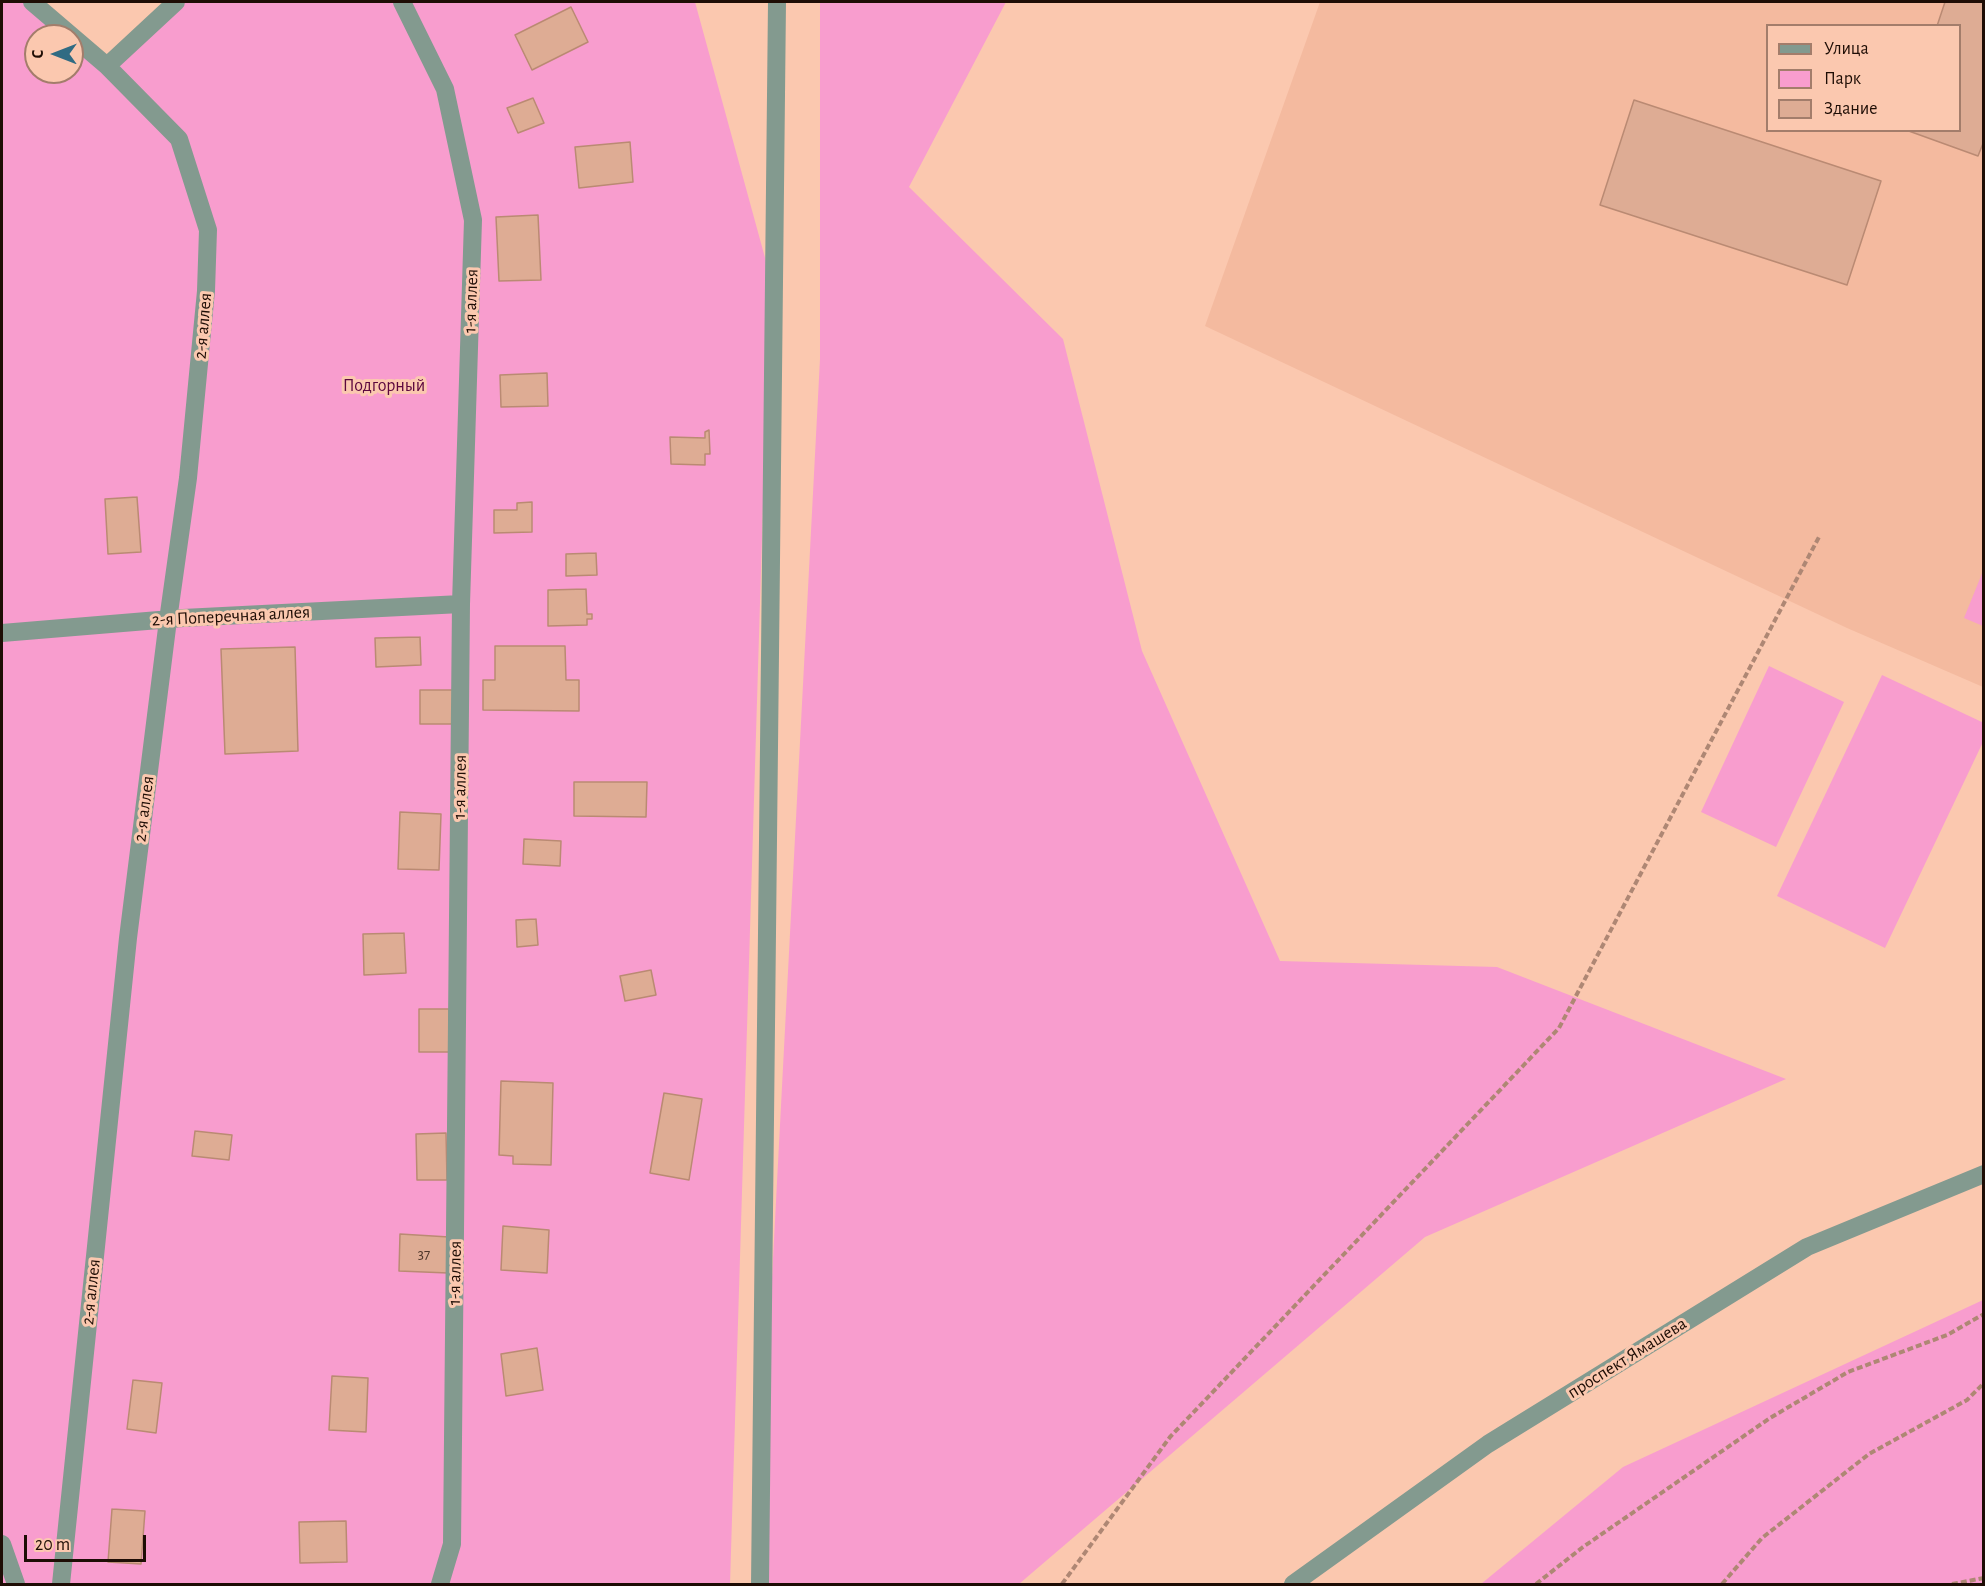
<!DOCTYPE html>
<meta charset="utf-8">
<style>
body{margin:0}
#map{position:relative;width:1985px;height:1586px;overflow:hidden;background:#fbc8af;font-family:"Alegreya Sans",sans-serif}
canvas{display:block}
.frame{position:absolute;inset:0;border:3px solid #1e0d05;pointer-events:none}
.legend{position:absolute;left:1766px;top:24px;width:195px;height:108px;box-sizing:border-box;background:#fbc8af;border:2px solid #a37d6b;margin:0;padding:8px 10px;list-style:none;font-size:18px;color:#1e0d05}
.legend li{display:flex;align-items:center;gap:12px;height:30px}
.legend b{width:30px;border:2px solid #a37d6b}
.north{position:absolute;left:24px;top:24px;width:60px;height:60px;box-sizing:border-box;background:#fbc8af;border:2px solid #a37d6b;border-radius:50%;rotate:270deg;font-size:16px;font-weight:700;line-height:24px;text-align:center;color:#1e0d05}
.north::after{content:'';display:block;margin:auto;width:21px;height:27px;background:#306b83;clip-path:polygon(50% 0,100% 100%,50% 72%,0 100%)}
.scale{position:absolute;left:24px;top:1535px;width:122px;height:27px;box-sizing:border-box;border:3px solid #1e0d05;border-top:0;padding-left:8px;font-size:18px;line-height:21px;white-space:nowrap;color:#1e0d05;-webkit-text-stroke:4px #fbc8af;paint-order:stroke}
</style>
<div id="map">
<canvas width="1985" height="1586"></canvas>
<div class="frame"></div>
<ul class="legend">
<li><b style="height:8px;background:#839a8f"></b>Улица</li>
<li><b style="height:16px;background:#f89dce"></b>Парк</li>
<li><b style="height:16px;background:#deac94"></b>Здание</li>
</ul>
<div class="north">С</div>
<div class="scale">20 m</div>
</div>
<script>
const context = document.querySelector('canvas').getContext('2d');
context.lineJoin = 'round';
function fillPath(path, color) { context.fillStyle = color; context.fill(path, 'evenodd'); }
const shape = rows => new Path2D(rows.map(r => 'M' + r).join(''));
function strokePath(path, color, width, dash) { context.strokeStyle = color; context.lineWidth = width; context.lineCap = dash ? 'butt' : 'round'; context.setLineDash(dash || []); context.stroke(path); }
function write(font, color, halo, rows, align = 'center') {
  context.font = font + ' "Alegreya Sans",sans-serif'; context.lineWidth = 6; context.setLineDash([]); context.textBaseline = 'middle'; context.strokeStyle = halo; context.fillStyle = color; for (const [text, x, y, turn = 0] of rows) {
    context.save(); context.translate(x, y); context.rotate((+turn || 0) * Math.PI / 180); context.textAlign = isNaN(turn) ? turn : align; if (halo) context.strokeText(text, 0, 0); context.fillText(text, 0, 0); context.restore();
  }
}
fillPath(shape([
 [1320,2,1983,2,1983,687,1847,628,1205,326],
 [1768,26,1960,26,1960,130,1768,130]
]), '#f4ba9f');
fillPath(shape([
 [2,2,32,2,107,66,164,2,695,2,770,276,730,1584,2,1584],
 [36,36,72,36,72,72,36,72],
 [820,2,1006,2,909,187,1063,339,1142,651,1280,961,1497,967,1786,1079,1425,1237,1019,1584,756,1584,820,359],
 [1983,571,1983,626,1964,618],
 [1769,666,1844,702,1776,847,1701,812],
 [1882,675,1984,723,1983,742,1885,948,1777,896],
 [1983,1300,1983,1584,1481,1584,1623,1467]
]), '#f89dce');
const building = shape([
 [1945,2,1984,2,1984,141,1978,156,1906,130,1960,130,1960,26,1937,26,1945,2],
 [571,7,588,42,532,70,515,35,571,7],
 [533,98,544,123,518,133,507,108,533,98],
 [1634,100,1881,181,1847,285,1600,205,1634,100],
 [630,142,633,182,579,188,575,147,630,142],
 [538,215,541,280,499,281,496,217,538,215],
 [547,373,548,406,501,407,500,375,547,373],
 [709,430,710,454,705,454,705,465,671,464,670,437,705,438,705,432,709,430],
 [137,497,141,552,108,554,105,499,137,497],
 [532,502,532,532,494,533,494,510,517,510,517,503,532,502],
 [596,553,597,575,566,576,566,554,596,553],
 [586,589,587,614,592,614,592,619,587,619,587,625,548,626,548,590,586,589],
 [420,637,421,665,376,667,375,638,420,637],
 [495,646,565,646,566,680,579,680,579,711,483,710,483,680,495,680,495,646],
 [295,647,298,751,225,754,221,649,295,647],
 [420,690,455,690,455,724,420,724,420,690],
 [574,782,647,782,646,817,574,816,574,782],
 [400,812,441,814,439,870,398,869,400,812],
 [524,839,561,841,560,866,523,864,524,839],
 [536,919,538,945,517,947,516,920,536,919],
 [404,933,406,973,364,975,363,934,404,933],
 [651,970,656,995,625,1001,620,976,651,970],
 [419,1009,449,1009,449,1052,419,1052,419,1009],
 [501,1081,553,1083,551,1165,513,1164,513,1156,499,1155,501,1081],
 [664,1093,702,1099,689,1180,650,1173,664,1093],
 [195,1131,232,1135,229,1160,192,1156,195,1131],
 [446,1133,447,1180,417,1180,416,1134,446,1133],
 [503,1226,549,1230,547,1273,501,1270,503,1226],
 [400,1234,449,1237,448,1273,399,1271,400,1234],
 [537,1348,543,1390,506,1396,501,1354,537,1348],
 [332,1376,368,1378,366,1432,329,1430,332,1376],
 [133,1380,162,1383,156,1433,127,1429,133,1380],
 [112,1509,145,1511,141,1564,108,1562,112,1509],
 [346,1521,347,1562,300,1563,299,1522,346,1521]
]);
fillPath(building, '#deac94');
strokePath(building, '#ba8a73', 1.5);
strokePath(shape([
 [1062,1584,1170,1437,1559,1028,1819,537],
 [1536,1584,1583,1547,1770,1418,1848,1372,1947,1335,1984,1314],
 [1722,1584,1762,1538,1869,1454,1967,1400,1984,1383],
 [1952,1584,1984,1578]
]), '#ae8774', 4, [6, 3]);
strokePath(shape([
 [32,2,107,66,176,2],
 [402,2,445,89,473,220,461,604,452,1544,440,1584],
 [2,633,183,618,461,604],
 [2,1544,16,1584],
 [61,1584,128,938,168,620,188,478,206,291,208,230,179,139,107,66],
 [760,1584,777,2],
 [1293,1584,1488,1444,1807,1247,1984,1174]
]), '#839a8f', 18);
write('15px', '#4e3529', null, [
 ["37",424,1254]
]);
write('18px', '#1e0d05', '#fbc8af', [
 ["1-я аллея",471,301,-88],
 ["2-я аллея",203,326,-85],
 ["2-я Поперечная аллея",231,616,-3],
 ["1-я аллея",460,787,-89],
 ["2-я аллея",144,809,-83],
 ["1-я аллея",455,1273,-89],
 ["2-я аллея",91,1292,-84],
 ["проспект Ямашева",1627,1358,-32]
]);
write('18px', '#5c073f', '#fbc8af', [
 ["Подгорный",384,386]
]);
</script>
